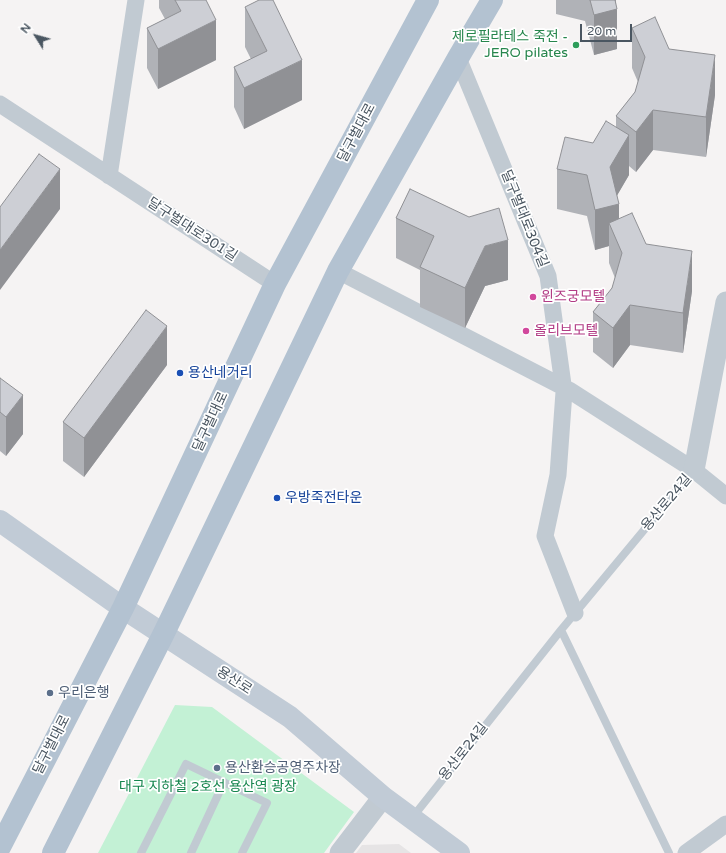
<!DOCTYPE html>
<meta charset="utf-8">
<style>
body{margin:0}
#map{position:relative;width:726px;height:853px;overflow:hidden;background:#f5f3f3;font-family:"Varela Round",sans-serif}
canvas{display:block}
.north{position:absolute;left:16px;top:16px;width:40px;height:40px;-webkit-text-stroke:3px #fff;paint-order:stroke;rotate:307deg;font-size:11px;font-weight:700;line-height:16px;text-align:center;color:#4a5661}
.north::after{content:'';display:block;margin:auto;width:14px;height:18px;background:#4a5661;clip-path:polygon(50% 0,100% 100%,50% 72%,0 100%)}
.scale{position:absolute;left:580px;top:24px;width:52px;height:18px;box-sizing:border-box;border:2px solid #4a5661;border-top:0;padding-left:5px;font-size:12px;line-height:14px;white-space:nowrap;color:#4a5661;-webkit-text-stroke:3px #fff;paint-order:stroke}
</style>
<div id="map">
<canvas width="726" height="853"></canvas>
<div class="north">N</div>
<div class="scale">20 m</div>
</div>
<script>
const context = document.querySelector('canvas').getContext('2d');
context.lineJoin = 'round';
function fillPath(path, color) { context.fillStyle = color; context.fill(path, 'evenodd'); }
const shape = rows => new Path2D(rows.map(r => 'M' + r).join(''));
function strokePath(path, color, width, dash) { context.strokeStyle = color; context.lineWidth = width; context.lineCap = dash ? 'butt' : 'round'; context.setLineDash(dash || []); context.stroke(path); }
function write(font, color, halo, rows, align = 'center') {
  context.font = font + ' "Varela Round","Noto Sans KR",sans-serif'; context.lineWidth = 3.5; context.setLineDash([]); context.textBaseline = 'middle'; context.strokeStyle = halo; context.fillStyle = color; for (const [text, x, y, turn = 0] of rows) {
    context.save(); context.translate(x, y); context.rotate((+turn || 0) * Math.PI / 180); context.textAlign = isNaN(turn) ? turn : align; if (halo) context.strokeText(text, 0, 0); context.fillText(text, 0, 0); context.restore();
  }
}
fillPath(shape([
 [399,844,411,853,356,853,362,845]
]), '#e6e4e5');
fillPath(shape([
 [175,705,212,707,354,812,324,853,98,853]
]), '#c3f1d5');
strokePath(shape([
 [561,630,669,853],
 [412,818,561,630,693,471],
 [141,853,186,764,267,803,242,853],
 [191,853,224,782]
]), '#c1cad2', 8);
strokePath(shape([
 [458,58,548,276,564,392,558,475,545,536,575,613],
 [0,104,275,284],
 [109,176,136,0],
 [338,271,569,390,694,470,726,496],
 [686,853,726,824]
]), '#c1cad2', 17);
strokePath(shape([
 [694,470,726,302],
 [340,853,383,797]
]), '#c1cad2', 21);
strokePath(shape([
 [0,521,123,608,290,717,383,797,459,853]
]), '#c1cbd6', 22);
strokePath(shape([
 [0,847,123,608,275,284,428,0],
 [53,853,163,635,338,271,458,58,492,0]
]), '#b3c2d1', 22);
fillPath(shape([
 [159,0,206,0,216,60,158,89,147,68,147,28,165,19,159,8],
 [556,0,616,0,617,49,594,55,585,21,556,14],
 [245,7,302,100,244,129,234,107,234,67,251,59,245,47],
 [632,28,669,49,715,95,706,157,653,150,636,172,629,166,629,175,617,195,619,219,646,244,692,291,683,353,630,345,613,368,593,352,593,312,612,288,615,278,609,263,609,246,595,250,587,216,557,209,557,169,616,127,616,116,635,92,638,82,632,68],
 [410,189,508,280,485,286,465,328,420,307,420,270,396,258,396,218],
 [167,365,84,477,63,461,63,422],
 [0,378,23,434,6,456,0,451]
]), '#b0b2b7');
fillPath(shape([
 [608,0,616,0,609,11,617,9,617,49,594,55,594,15],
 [216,20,216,60,158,89,158,49],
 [715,55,715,95,706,157,706,117],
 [302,60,302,100,244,129,244,88],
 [653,110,653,150,636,172,636,132],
 [629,135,629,175,611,206,619,204,619,244,609,223,609,246,595,250,595,210,610,167],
 [60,169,60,209,0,290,0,250],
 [508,240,508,280,485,286,465,328,465,288,485,246],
 [692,251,692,291,683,353,683,313],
 [630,305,630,345,613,368,613,328],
 [167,326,167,365,84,477,84,438],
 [23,395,23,434,6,456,6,417]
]), '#909195');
const building = shape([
 [175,0,206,0,216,20,158,49,147,28,181,11,175,0],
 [259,0,273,0,302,60,244,88,234,67,267,51,245,7,259,0],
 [590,0,615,0,617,9,594,15,590,0],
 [655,17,669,49,715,55,706,117,653,110,636,132,616,116,635,92,645,57,632,28,655,17],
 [606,121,629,135,610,167,619,204,595,210,587,175,557,169,565,137,593,143,606,121],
 [39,154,60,169,0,250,0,207,39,154],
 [410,189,469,217,499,208,508,240,485,246,465,288,420,267,434,236,396,218,410,189],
 [632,213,646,244,692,251,683,313,630,305,613,328,593,312,612,288,622,253,609,223,632,213],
 [146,310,167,326,84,438,63,422,146,310],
 [0,378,23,395,6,417,0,412,0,378]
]);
fillPath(building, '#cdcfd5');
strokePath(building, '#909195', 1);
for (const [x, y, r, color] of [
 [576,45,4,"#2e9e5b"],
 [533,297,4,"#d1479c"],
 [526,331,4,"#d1479c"],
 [180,373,4,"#1a4fb4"],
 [277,498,4,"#1a4fb4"],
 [50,693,4,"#5c6f8a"],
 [217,768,4,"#5c6f8a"]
]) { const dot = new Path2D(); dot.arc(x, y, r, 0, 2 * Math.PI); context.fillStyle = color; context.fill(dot); strokePath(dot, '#fff', 1.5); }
write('14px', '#27864d', '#fff', [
 ["제로필라테스 죽전 -",568,37],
 ["JERO pilates",568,53]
], 'right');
write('14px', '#4a5661', '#fff', [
 ["달구벌대로",357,133,-62],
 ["달구벌대로304길",524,219,68],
 ["달구벌대로301길",192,230,33],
 ["달구벌대로",211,422,-65],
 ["용산로24길",667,503,-50],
 ["용산로",234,681,33],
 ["달구벌대로",52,745,-63],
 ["용산로24길",464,752,-52]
]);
write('14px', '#b23c85', '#fff', [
 ["윈즈궁모텔",541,297],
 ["올리브모텔",534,331]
], 'left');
write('14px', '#164399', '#fff', [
 ["용산네거리",188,373],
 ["우방죽전타운",285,498]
], 'left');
write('14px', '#4e5e75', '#fff', [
 ["우리은행",58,693],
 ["용산환승공영주차장",225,768]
], 'left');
write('14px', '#17864f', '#fff', [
 ["대구 지하철 2호선 용산역 광장",208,787]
]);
</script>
